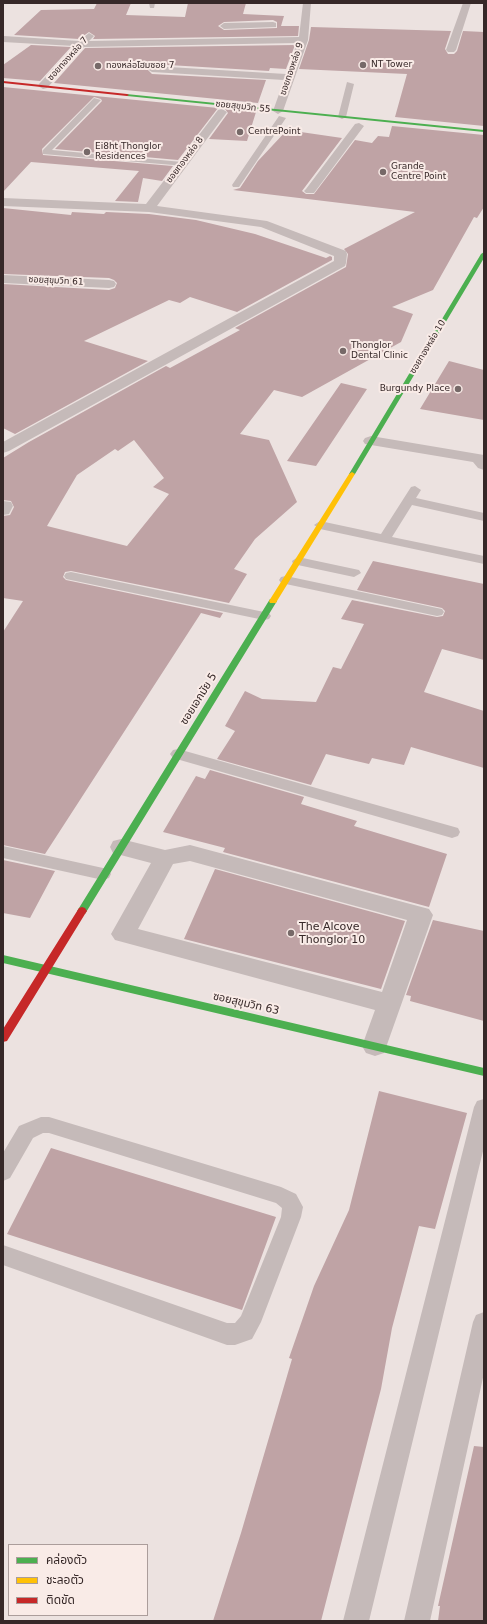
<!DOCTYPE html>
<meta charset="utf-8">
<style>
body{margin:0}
#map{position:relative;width:487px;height:1624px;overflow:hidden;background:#ece2e0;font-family:"DejaVu Sans","Noto Sans Thai",sans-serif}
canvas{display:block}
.frame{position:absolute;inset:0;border:4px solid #362828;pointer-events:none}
.legend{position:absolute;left:8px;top:1544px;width:140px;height:72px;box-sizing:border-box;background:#f9ebe7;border:1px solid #ab9d9b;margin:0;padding:5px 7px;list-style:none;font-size:12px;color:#362828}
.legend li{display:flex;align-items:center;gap:8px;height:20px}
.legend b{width:20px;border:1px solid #ab9d9b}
</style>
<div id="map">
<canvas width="487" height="1624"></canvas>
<div class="frame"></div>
<ul class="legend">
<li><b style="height:5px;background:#4caf50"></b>คล่องตัว</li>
<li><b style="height:5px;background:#ffc107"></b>ชะลอตัว</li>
<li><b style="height:5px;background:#c62828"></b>ติดขัด</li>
</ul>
</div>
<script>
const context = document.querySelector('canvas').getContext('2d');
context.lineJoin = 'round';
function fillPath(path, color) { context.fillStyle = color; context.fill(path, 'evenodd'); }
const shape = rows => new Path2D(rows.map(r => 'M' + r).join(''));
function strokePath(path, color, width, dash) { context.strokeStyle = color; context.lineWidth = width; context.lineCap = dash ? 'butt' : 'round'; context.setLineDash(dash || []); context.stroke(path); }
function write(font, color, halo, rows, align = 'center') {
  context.font = font + ' "DejaVu Sans","Noto Sans Thai",sans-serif'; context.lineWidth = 4; context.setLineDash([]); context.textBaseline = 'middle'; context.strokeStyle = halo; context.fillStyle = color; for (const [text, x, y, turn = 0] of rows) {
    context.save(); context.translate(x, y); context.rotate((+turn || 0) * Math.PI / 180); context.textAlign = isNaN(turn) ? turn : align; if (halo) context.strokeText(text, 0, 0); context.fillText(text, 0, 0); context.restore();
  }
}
fillPath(shape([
 [97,3,131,3,126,15,185,17,188,3,246,3,243,14,284,16,281,26,299,26,298,36,93,39,95,36,89,32,79,39,14,35,41,10,94,9],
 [273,20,277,22,277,28,224,30,218,26,224,22],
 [311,27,451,31,445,49,448,54,454,54,457,51,463,31,484,32,484,126,395,117,407,74,299,69,309,40],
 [31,45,71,47,40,81,3,78,3,65],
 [295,45,286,69,270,68,269,71,152,64,146,68,152,74,266,80,258,103,54,83,85,48],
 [3,87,218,108,178,160,55,149,102,101,101,99,94,97,42,149,43,155,173,166,162,181,143,178,138,202,115,201,139,171,31,162,3,192],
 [225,109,256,112,247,141,209,139,228,113],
 [392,126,484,135,484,207,477,218,474,217,433,290,392,307,413,314,401,342,302,397,274,390,240,434,269,440,297,502,255,539,234,569,247,574,229,603,71,571,65,572,63,577,66,580,223,613,220,618,201,613,45,854,3,845,3,632,23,601,3,598,3,516,10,515,14,507,11,501,3,500,3,458,29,442,166,366,170,368,240,330,235,328,346,267,348,254,344,249,415,212,233,190,240,188,258,161,287,130,342,138,302,191,306,194,314,194,355,140,372,143,378,136,389,137],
 [134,440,164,478,153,487,169,494,127,546,47,526,77,475,115,449,118,451],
 [3,208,71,215,72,212,104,214,106,212,149,214,196,220,255,234,326,258,330,256,332,257,332,260,237,312,190,297,180,303,169,300,84,341,148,361,15,434,3,428,3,284,109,290,115,288,117,283,114,280,109,278,3,274],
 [449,361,484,370,484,420,420,409],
 [341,383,367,389,316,466,287,461],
 [373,561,484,584,484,660,442,649,424,692,484,711,484,768,411,747,404,765,372,758,369,764,326,754,311,785,217,759,235,731,225,726,245,691,262,699,316,702,333,667,341,669,364,624,341,619,352,600,437,617,443,616,445,611,442,608,357,590],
 [210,770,304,797,301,804,357,821,354,826,447,854,429,907,223,852,225,848,163,832,196,776,205,779],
 [3,860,55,871,30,918,3,913],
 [215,869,405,921,381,989,184,939],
 [433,920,484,931,484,1021,410,1001,411,996,406,995],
 [379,1091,467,1113,435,1229,419,1226,392,1328,381,1389,321,1621,213,1621,241,1533,292,1359,289,1358,314,1286,349,1210],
 [51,1148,276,1217,242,1310,7,1234],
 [474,1446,484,1447,484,1621,438,1621,440,1606,438,1606]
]), '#bfa3a5');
fillPath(shape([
 [149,3,155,3,154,8,150,8,149,3],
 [347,82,354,84,346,117,342,119,338,117,347,82],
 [94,98,101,100,52,150,182,162,186,164,185,166,43,154,43,150,94,98],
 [279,116,286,118,239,187,233,187,232,185,279,116],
 [415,486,421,490,416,498,484,513,484,521,412,505,392,537,484,556,484,564,320,529,314,525,320,521,381,534,411,487,415,486],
 [298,557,359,570,361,573,354,577,293,564,292,561,298,557],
 [71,572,264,612,269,613,271,616,269,619,264,620,66,579,64,576,66,573,71,572],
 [286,576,437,608,442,609,444,612,442,615,437,616,281,583,279,580,281,577,286,576],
 [178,749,458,828,460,832,458,836,452,838,173,758,170,754,173,750,178,749],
 [3,846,103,868,109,870,111,874,109,878,103,880,3,858,3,846],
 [484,1099,484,1147,369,1621,343,1621,474,1107,477,1101,484,1099],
 [41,1117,49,1117,281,1187,296,1194,303,1207,301,1217,261,1322,252,1339,235,1345,227,1345,3,1265,3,1245,227,1323,235,1323,241,1316,281,1217,282,1208,276,1203,49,1133,43,1133,33,1138,10,1178,3,1181,3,1153,19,1126,41,1117],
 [484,1312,484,1373,430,1621,404,1621,473,1322,476,1315,484,1312]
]), '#c5bab9');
fillPath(shape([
 [303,3,311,3,308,40,283,111,278,114,273,111,284,80,152,72,147,69,152,66,286,74,297,43,84,47,47,88,43,89,38,86,39,84,74,46,3,42,4,36,79,41,89,33,94,36,89,41,299,37,303,3],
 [463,3,471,3,456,50,454,52,448,52,446,50,463,3],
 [273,22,276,23,276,27,224,29,220,26,224,23,273,22],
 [222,109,227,112,157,206,267,221,346,251,347,254,346,263,345,266,9,451,3,453,3,442,334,261,334,256,261,227,149,212,3,206,3,198,146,204,218,110,222,109],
 [359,123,364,126,314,193,306,193,304,191,306,189,355,124,359,123],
 [3,275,109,280,114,281,116,284,114,287,109,288,3,283,3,275],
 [371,436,484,455,484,470,478,468,473,462,365,444,363,441,365,438,371,436],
 [3,501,11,502,13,506,9,514,3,515,3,501],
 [121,839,165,850,190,845,429,909,433,915,384,1053,375,1056,366,1053,362,1046,375,1010,115,940,111,934,151,863,113,853,110,847,113,841,121,839],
 [190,861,407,920,382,992,138,929,173,864,190,861]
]), '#c5bab9');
fillPath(shape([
 [126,94,484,130,484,132,127,96,126,94],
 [484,252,484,258,355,474,352,476,350,475,349,474,481,254,484,252],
 [270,599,276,599,277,601,85,914,79,914,77,911,79,908,270,599],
 [3,955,484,1068,484,1076,3,963,3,955]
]), '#4caf50');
fillPath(shape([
 [352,472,355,474,277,601,276,603,270,603,269,601,349,474,352,472]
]), '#ffc107');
fillPath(shape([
 [3,81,127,94,129,95,127,96,3,83,3,81],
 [82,907,85,908,87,911,85,914,7,1041,3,1042,3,1029,79,908,82,907]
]), '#c62828');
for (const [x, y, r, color] of [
 [363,65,4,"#766968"],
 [98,66,4,"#766968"],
 [240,132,4,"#766968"],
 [87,152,4,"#766968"],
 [383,172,4,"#766968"],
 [343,351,4,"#766968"],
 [458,389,4,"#766968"],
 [291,933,4,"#766968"]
]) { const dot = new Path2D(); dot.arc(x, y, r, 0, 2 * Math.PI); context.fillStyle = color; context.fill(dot); strokePath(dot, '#f9ebe7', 1.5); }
write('9px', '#362828', '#f9ebe7', [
 ["ซอยทองหล่อ 7",68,59,-48],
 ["ซอยทองหล่อ 9",292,69,-71],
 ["ซอยสุขุมวิท 55",243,107,6],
 ["ซอยทองหล่อ 8",185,160,-53],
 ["ซอยสุขุมวิท 61",56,281,3],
 ["ซอยทองหล่อ 10",428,347,-59]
]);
write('9px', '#362828', '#f9ebe7', [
 ["NT Tower",371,65],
 ["ทองหล่อโฮมซอย 7",106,66],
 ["CentrePoint",248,132],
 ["Ei8ht Thonglor",95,147],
 ["Residences",95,157],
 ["Grande",391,167],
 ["Centre Point",391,177],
 ["Thonglor",351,346],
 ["Dental Clinic",351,356],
 ["Burgundy Place",450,389,"right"]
], 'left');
write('11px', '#362828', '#f9ebe7', [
 ["ซอยเอกมัย 5",199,699,-58],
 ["ซอยสุขุมวิท 63",246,1004,13]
]);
write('11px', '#362828', '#f9ebe7', [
 ["The Alcove",299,927],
 ["Thonglor 10",299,940]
], 'left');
</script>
